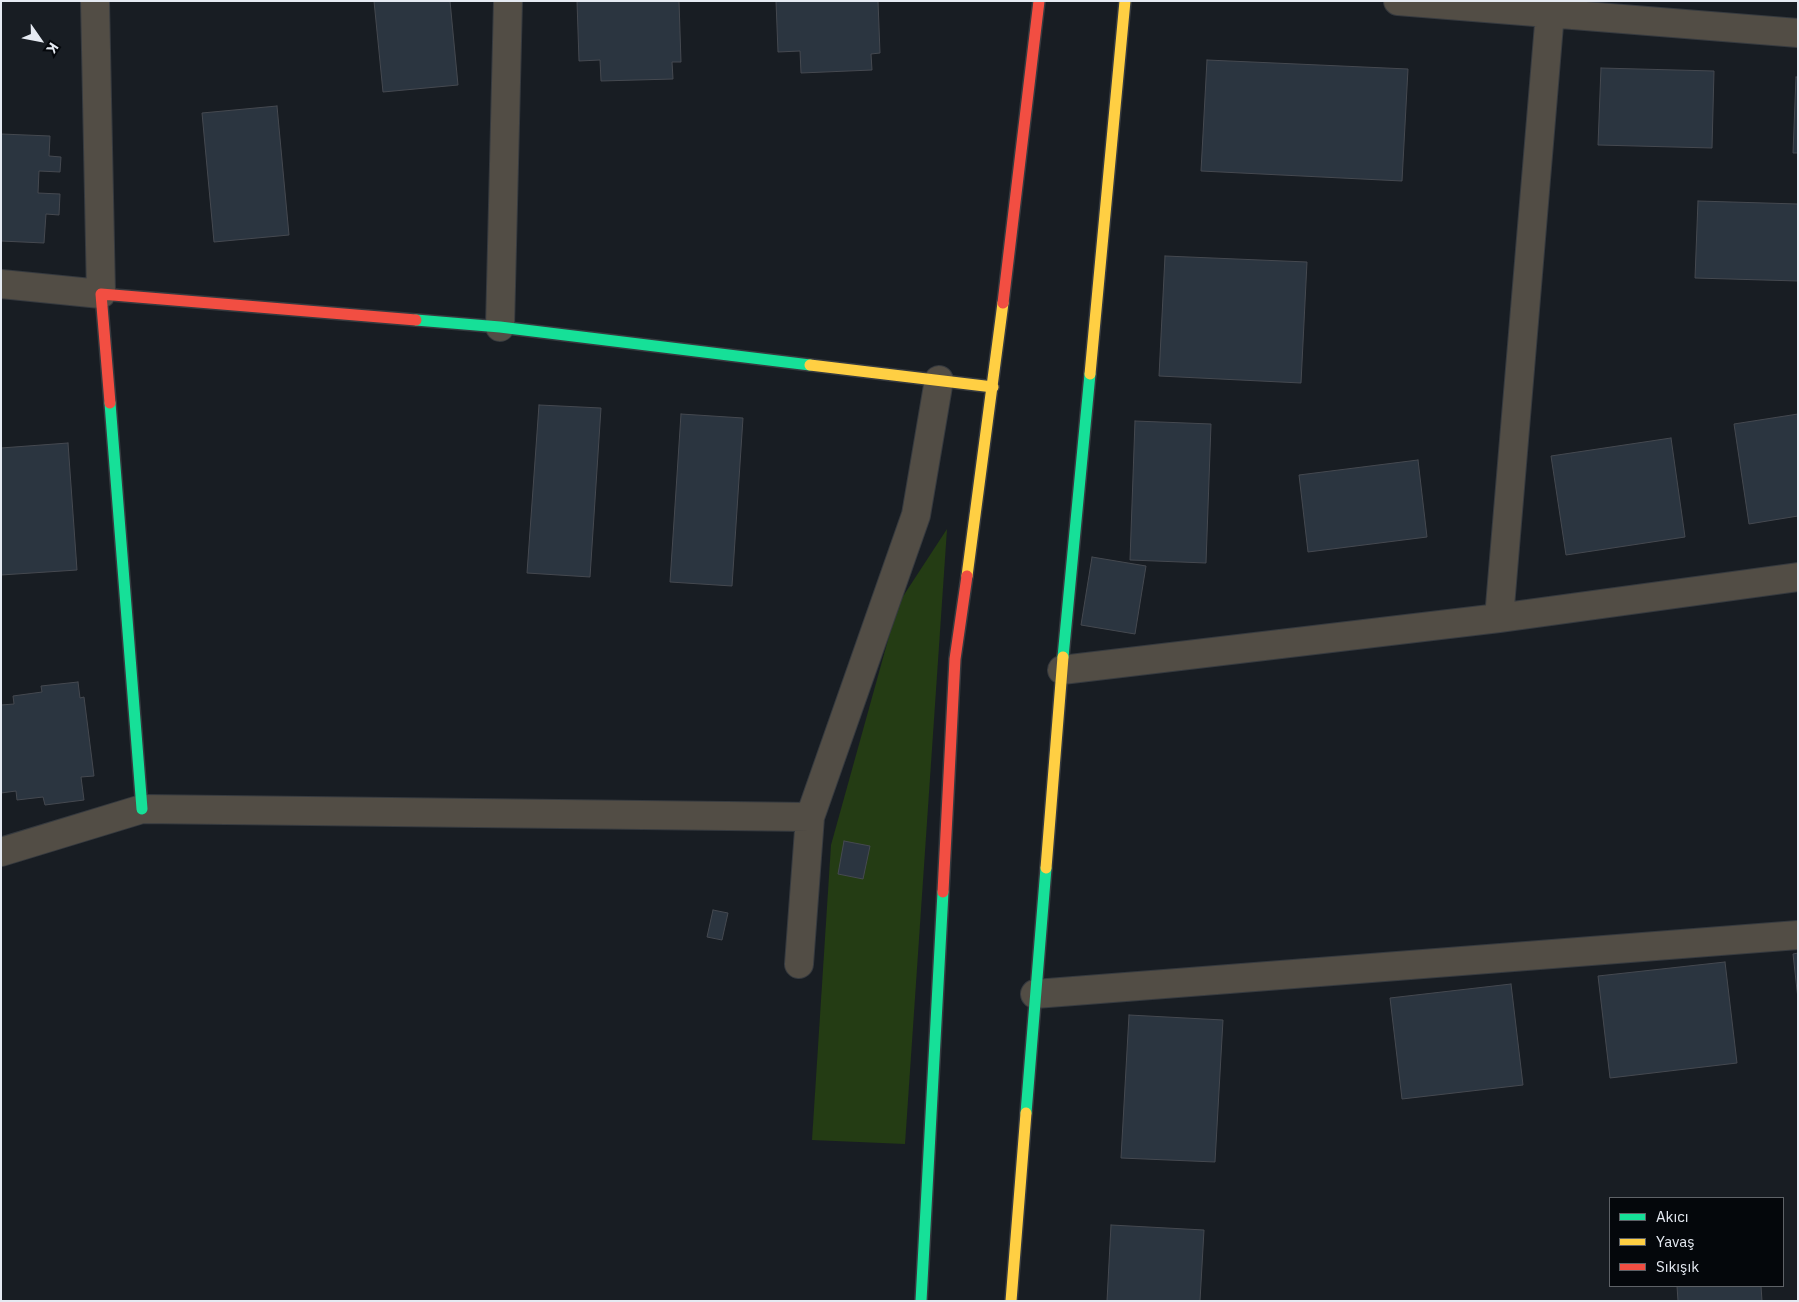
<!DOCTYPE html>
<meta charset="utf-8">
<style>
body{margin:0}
#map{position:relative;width:1799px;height:1302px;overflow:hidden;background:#181d23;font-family:"IBM Plex Sans",sans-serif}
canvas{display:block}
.frame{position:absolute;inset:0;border:2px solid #e5eaf2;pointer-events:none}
.legend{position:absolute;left:1609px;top:1197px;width:175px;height:90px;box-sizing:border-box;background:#04070b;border:1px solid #5e6267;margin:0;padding:6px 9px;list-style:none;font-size:15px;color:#e5eaf2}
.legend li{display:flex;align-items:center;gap:10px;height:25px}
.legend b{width:25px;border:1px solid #5e6267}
.north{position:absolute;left:15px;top:15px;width:50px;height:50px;-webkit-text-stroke:4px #04070b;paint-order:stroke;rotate:123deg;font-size:14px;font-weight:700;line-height:20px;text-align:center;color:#e5eaf2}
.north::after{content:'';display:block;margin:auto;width:18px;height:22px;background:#e5eaf2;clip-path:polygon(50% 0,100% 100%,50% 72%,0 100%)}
</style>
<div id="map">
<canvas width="1799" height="1302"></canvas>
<div class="frame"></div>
<ul class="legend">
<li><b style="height:6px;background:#16e098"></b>Akıcı</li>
<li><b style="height:6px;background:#ffcf43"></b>Yavaş</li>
<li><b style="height:6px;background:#f24e42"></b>Sıkışık</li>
</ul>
<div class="north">K</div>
</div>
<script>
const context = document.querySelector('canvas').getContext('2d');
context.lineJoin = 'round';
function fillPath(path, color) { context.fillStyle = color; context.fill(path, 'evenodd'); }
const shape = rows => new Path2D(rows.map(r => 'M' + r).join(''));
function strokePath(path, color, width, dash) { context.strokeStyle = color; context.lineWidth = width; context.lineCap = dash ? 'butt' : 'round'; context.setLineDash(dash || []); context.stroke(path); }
fillPath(shape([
 [947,529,905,1144,812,1140,831,845,898,604]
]), '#243c14');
const building = shape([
 [374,1,450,1,458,85,383,92,374,1],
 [577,1,679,1,681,62,672,62,673,79,601,81,600,60,579,61,577,1],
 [776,1,878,1,880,53,871,54,872,70,801,73,800,51,778,52,776,1],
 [1207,60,1408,69,1402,181,1201,171,1207,60],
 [1601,68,1714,71,1712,148,1598,145,1601,68],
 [1796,77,1798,77,1798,153,1793,153,1796,77],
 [277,106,289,235,214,242,202,113,277,106],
 [1,134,50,136,49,156,61,157,60,172,39,171,38,193,60,194,59,215,46,214,44,243,1,241,1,134],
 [1698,201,1798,204,1798,281,1695,278,1698,201],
 [1165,256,1307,262,1301,383,1159,376,1165,256],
 [539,405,601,408,590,577,527,573,539,405],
 [681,414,743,418,732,586,670,582,681,414],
 [1798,414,1798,516,1749,524,1734,424,1798,414],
 [1135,421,1211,424,1206,563,1130,560,1135,421],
 [1671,438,1685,537,1566,555,1551,456,1671,438],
 [68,443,77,570,1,575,1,448,68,443],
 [1418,460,1427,537,1308,552,1299,475,1418,460],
 [1092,557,1146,566,1135,634,1081,625,1092,557],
 [78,682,80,698,84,697,94,776,81,777,84,800,45,805,43,797,17,800,16,791,1,793,1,705,14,704,13,696,42,692,41,686,78,682],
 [844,841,870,846,863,879,838,874,844,841],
 [713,910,728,913,722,940,707,937,713,910],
 [1798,953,1798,999,1793,954,1798,953],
 [1725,962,1737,1063,1610,1078,1598,976,1725,962],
 [1511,984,1523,1085,1402,1099,1390,998,1511,984],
 [1129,1015,1223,1020,1215,1162,1121,1158,1129,1015],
 [1111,1225,1204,1230,1200,1301,1107,1301,1111,1225],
 [1677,1286,1761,1286,1762,1301,1678,1301,1677,1286]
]);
fillPath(building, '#2b3540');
strokePath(building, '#454950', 1);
const street = shape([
 [1398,1,1798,33],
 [1,284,101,294,95,1],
 [500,327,508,1],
 [1499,618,1551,1],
 [1062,670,1499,618,1798,577],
 [1,852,142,809,810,817],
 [799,964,810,817,916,515,939,380],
 [1035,994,1798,935]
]);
const fast = shape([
 [416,320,500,327,810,365],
 [110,403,142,809],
 [1063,657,1090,374],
 [1026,1113,1046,868],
 [921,1301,943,892]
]);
const slow = shape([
 [810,365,993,387],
 [1090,374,1125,1],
 [967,576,1003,303],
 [1046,868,1063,657],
 [1011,1301,1026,1113]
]);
const jam = shape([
 [1003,303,1039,1],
 [110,403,101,294,416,320],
 [943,892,955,659,967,576]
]);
strokePath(street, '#363a3f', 30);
strokePath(fast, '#363a3f', 14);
strokePath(slow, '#363a3f', 14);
strokePath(jam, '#363a3f', 14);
strokePath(street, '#524d45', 28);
strokePath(fast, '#16e098', 11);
strokePath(slow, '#ffcf43', 11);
strokePath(jam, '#f24e42', 11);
</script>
